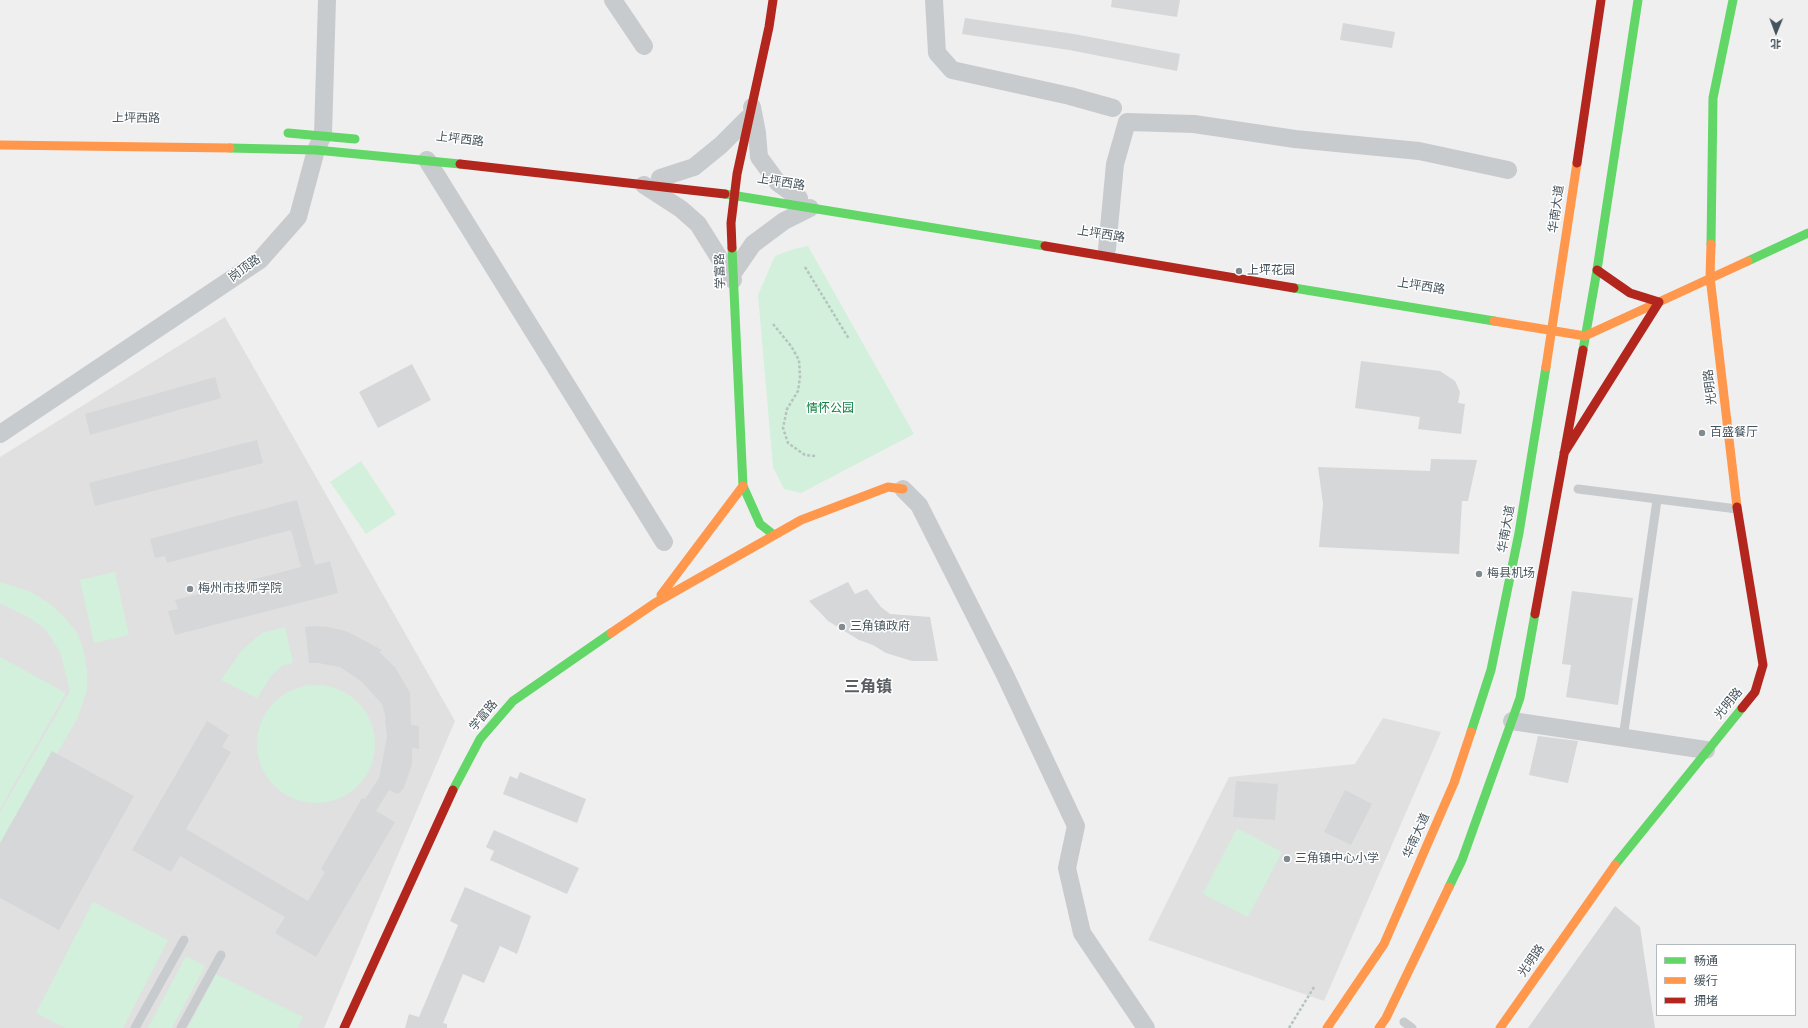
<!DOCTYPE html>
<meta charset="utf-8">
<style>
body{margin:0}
#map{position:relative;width:1808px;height:1028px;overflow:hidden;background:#f0efef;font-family:Jost,"Noto Sans SC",sans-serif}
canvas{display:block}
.legend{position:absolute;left:1656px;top:944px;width:140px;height:72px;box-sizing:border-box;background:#fff;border:1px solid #b5babe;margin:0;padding:5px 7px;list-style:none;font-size:12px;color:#45535c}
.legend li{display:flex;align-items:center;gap:8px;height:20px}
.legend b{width:20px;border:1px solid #b5babe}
.north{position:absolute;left:1756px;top:12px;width:40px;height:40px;-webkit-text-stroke:3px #fff;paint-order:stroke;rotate:181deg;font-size:11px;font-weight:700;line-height:16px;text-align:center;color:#45535c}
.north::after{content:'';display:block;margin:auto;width:14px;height:18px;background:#45535c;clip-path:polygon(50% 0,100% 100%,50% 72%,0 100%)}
</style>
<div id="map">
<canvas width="1808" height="1028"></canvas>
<ul class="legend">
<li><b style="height:5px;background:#63d668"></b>畅通</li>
<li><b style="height:5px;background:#ff974d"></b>缓行</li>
<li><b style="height:5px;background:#b3261e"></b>拥堵</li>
</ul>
<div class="north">北</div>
</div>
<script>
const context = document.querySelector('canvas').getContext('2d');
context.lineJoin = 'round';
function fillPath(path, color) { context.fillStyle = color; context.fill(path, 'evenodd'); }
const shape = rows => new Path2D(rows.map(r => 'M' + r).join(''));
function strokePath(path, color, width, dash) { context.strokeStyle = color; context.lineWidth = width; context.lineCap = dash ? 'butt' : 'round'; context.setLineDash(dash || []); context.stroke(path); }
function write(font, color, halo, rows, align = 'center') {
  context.font = font + ' Jost,"Noto Sans SC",sans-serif'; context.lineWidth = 3; context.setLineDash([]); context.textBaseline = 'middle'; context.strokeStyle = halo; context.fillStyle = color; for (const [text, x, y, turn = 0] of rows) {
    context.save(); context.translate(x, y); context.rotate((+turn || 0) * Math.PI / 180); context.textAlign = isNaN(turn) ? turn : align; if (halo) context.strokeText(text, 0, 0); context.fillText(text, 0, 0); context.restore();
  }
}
fillPath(shape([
 [225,317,455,721,324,1028,0,1028,0,457],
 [1383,718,1441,732,1324,1001,1148,940,1229,777,1355,764]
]), '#e1e0e1');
fillPath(shape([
 [808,246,914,434,801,493,784,489,773,467,758,295,775,256,794,249],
 [361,461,396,514,366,534,330,482],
 [115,572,129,635,94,643,80,580],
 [0,582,31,592,50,604,63,616,76,631,83,648,87,670,87,690,78,717,0,854,0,812,70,691,60,652,46,630,30,618,4,605,0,604],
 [285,627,293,663,283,665,271,676,257,698,221,680,242,650,262,633],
 [0,657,66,693,0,809],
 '257 744a59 59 0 1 1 118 0a59 59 0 1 1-118 0Z',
 [1237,828,1282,852,1248,917,1203,894],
 [93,902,168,940,123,1028,65,1028,36,1013],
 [186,956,205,966,172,1028,148,1028],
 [216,974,303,1017,298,1028,188,1028]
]), '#d2f0dc');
fillPath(shape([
 [1112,0,1180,0,1177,17,1111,7],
 [965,18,1074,34,1180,54,1177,71,1069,50,962,34],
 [1343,23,1395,32,1392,48,1340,40],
 [1361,361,1440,371,1455,381,1460,392,1458,403,1465,404,1461,434,1418,429,1420,417,1355,408],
 [412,364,431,400,378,428,359,392],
 [215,377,221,398,90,435,85,414],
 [257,440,263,463,95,506,89,483],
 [1431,459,1477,460,1468,501,1462,501,1459,554,1319,547,1323,504,1318,467,1430,471],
 [297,500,315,565,330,561,338,593,175,635,168,611,178,609,175,600,301,567,291,530,167,563,165,556,155,558,150,539],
 [848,582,855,594,867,589,881,607,890,614,930,617,938,661,912,661,886,653,873,645,859,640,828,621,809,601],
 [1572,591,1633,598,1618,705,1566,697,1571,665,1562,664],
 [314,626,328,627,346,631,382,650,379,652,395,667,410,693,411,725,419,726,419,749,412,748,412,764,404,788,398,794,389,790,376,811,395,822,316,957,275,933,285,917,180,856,171,872,132,850,207,721,229,735,222,747,231,752,186,829,308,901,325,872,321,869,362,798,365,799,379,778,387,737,385,719,386,719,382,704,361,681,340,667,318,663,309,663,305,627],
 [1538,736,1578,741,1568,783,1529,775],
 [52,751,134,796,59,930,0,898,0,843],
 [520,772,586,799,577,823,503,794,510,776,517,779],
 [1236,781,1278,784,1275,820,1233,817],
 [1345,790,1372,804,1351,845,1324,832],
 [494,830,579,868,567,894,490,860,494,851,486,847],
 [465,887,531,916,517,954,500,946,484,983,463,974,443,1023,447,1024,447,1028,405,1028,409,1014,419,1017,458,925,450,921],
 [1615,906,1640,927,1655,1028,1528,1028]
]), '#d6d7d8');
strokePath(shape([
 [805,267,849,339],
 [773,324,791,346,799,360,800,377,798,391,787,409,783,428,788,443,805,455,816,456],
 [1289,1028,1314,987]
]), '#b6c4bf', 2.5, [3, 2]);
strokePath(shape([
 [1578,489,1737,509],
 [1623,738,1657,500],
 [1404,1022,1412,1028],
 [135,1028,184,940],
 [181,1028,221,955]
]), '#c8cbce', 9);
strokePath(shape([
 [613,0,644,46],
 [934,0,937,53,952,70,1070,96,1113,108],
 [752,107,757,133,759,157,778,183,799,198],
 [427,160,664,542],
 [660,178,694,167,721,145,748,118],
 [644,185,681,209,698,224,733,280],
 [1107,249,1115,164,1127,122,1194,124,1295,139,1419,151,1508,170],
 [733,273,753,244,784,221,810,208],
 [0,434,260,260,298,217,316,150,323,135,327,0],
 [903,489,919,505,1005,675,1076,826,1067,868,1082,933,1146,1028],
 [1512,721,1706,750]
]), '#c8cbce', 18);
strokePath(shape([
 [288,133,355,139],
 [230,148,316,150,460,164],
 [725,194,1045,246],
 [1711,244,1713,98,1733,0],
 [732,248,743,486,760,524,774,535],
 [1748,261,1808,233],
 [1294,288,1494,321],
 [1583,350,1597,270,1638,0],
 [1471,732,1491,670,1519,533,1546,367],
 [453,790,480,739,513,701,611,633],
 [1615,865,1742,708],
 [1449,887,1462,860,1520,698,1535,614]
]), '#63d668', 9);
strokePath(shape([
 [0,145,230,148],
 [1711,244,1710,277,1737,507],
 [1494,321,1585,336,1748,261],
 [1546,367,1577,163],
 [661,595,743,486],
 [611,633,655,603,801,520,888,487,903,489],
 [1327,1028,1384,944,1454,783,1471,732],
 [1379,1028,1386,1018,1449,887],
 [1500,1028,1615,865]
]), '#ff974d', 9);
strokePath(shape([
 [1577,163,1601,0],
 [460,164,725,194],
 [1045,246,1294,288],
 [732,248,731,223,737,174,769,27,773,0],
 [1597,270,1630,293,1659,302],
 [1564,453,1659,302],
 [1737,507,1763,665,1755,692,1742,708],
 [1535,614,1583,350],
 [344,1028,453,790]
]), '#b3261e', 9);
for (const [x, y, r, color] of [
 [1239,271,4,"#818a8f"],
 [1702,433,4,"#818a8f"],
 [1479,574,4,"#818a8f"],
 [190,589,4,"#818a8f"],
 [842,627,4,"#818a8f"],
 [1287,859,4,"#818a8f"]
]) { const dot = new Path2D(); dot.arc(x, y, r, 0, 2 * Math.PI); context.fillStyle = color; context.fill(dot); strokePath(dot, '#fff', 1.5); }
write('12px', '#45535c', '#fff', [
 ["上坪西路",136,119,1],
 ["上坪西路",460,140,7],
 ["上坪西路",781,183,9],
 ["华南大道",1557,209,-82],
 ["上坪西路",1101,235,9],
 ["岗顶路",245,269,-36],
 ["学富路",721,271,-92],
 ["上坪西路",1421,287,9],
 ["光明路",1711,387,-97],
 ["华南大道",1507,529,-80],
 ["光明路",1729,704,-50],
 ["学富路",484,716,-50],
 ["华南大道",1417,836,-66],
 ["光明路",1532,961,-55]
]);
write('12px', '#45535c', '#fff', [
 ["上坪花园",1247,271],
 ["百盛餐厅",1710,433],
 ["梅县机场",1487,574],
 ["梅州市技师学院",198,589],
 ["三角镇政府",850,627],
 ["三角镇中心小学",1295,859]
], 'left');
write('12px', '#138144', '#fff', [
 ["情怀公园",830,409]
]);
write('bold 16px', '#5a5f63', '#fff', [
 ["三角镇",868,688]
]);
</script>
